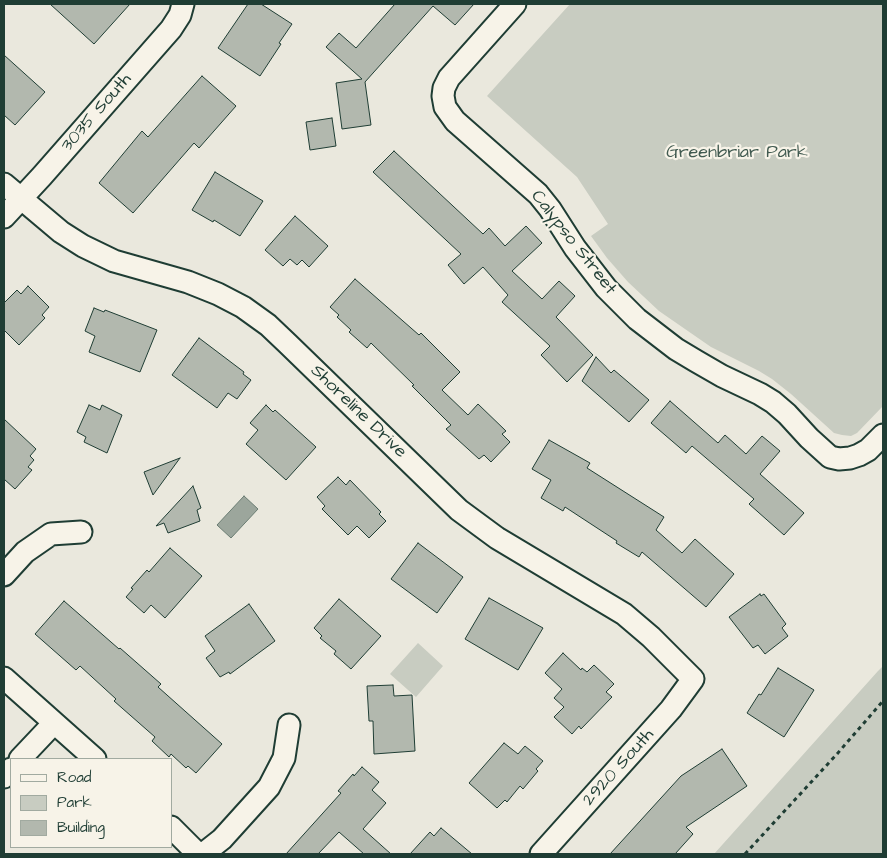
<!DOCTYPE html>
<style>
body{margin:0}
#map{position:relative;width:887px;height:858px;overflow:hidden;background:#eae8dd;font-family:"Architects Daughter",sans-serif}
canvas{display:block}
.frame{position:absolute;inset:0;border:5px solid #1f3d34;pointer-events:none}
.legend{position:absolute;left:10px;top:758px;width:162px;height:90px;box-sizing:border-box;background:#f7f3e8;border:1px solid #a1aaa0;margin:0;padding:6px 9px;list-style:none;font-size:15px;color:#1f3d34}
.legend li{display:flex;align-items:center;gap:10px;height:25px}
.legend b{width:25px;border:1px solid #a1aaa0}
</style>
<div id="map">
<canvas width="887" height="858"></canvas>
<div class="frame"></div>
<ul class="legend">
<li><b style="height:6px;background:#f7f3e8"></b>Road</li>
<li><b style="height:14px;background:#c8ccc1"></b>Park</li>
<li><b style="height:14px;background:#b2b8ae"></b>Building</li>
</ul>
</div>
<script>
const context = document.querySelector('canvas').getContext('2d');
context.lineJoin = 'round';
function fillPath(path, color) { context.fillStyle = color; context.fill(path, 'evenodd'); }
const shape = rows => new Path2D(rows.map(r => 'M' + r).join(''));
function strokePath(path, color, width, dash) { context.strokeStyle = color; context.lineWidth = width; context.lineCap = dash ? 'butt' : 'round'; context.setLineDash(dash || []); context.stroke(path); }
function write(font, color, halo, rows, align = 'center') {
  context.font = font + ' "Architects Daughter",sans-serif'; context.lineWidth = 4.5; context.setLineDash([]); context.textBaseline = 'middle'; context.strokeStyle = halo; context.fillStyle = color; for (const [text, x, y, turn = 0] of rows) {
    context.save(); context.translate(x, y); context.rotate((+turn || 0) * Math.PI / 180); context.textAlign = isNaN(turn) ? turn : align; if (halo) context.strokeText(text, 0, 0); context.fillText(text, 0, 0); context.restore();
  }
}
fillPath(shape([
 [570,4,883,4,883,406,857,433,851,436,842,435,834,433,791,394,772,379,759,371,711,347,659,311,628,282,607,258,591,236,608,224,577,177,487,96],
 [418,643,443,666,416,697,390,674],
 [883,666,883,854,714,854,878,671]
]), '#c8ccc1');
const water = shape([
 [244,496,258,509,231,538,217,525,244,496]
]);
fillPath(water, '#9ca69c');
strokePath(water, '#6a7c72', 1);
const building = shape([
 [50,4,130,4,94,44,50,4],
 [248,4,261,4,292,24,279,43,281,44,260,76,218,48,248,4],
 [395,4,474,4,455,25,433,6,365,82,371,125,342,129,336,83,362,79,326,47,339,33,356,48,395,4],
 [4,55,45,92,15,125,4,115,4,55],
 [202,76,236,106,199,148,194,143,133,213,99,183,142,131,148,137,202,76],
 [332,118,336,146,310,150,306,122,332,118],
 [394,151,483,234,489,228,505,246,526,226,542,243,512,271,542,299,559,281,575,296,556,317,593,355,567,382,541,355,550,346,502,302,508,295,483,267,464,284,448,265,461,254,373,172,394,151],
 [215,172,263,201,240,236,214,220,213,222,192,210,215,172],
 [295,216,328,246,309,267,302,260,297,265,290,259,283,266,265,250,295,216],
 [355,279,419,335,421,333,460,372,442,390,468,415,478,404,506,431,502,434,510,442,491,462,484,455,479,459,446,429,451,425,412,386,414,385,371,343,367,348,349,332,351,330,337,317,339,315,330,307,355,279],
 [28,286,49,307,42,315,45,318,19,345,4,330,4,303,17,290,21,294,28,286],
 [94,308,104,312,105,310,157,330,140,372,89,352,95,336,85,331,94,308],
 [199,338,244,372,243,374,251,380,237,399,228,393,217,408,172,375,199,338],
 [596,357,611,373,614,370,649,400,629,422,582,381,596,357],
 [670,401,718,443,725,435,746,454,762,436,780,451,760,474,804,513,784,535,749,504,754,499,692,446,686,453,651,423,670,401],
 [89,405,100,410,102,405,122,415,107,453,84,442,86,437,77,432,89,405],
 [266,405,273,412,275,410,316,447,286,480,246,444,258,430,250,423,266,405],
 [4,419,36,449,30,456,34,460,28,467,32,470,15,489,4,479,4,419],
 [549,440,590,463,587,468,664,517,656,530,682,553,695,539,734,574,706,607,642,552,639,557,616,543,617,541,565,507,563,511,541,498,551,480,532,469,549,440],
 [180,458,153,495,144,472,180,458],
 [338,477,346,485,350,480,381,512,379,514,386,521,369,538,357,526,348,535,322,509,325,506,317,497,338,477],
 [193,486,201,508,197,510,200,521,168,533,164,523,156,526,193,486],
 [418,543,463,577,437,613,391,579,418,543],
 [170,548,202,576,165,618,151,605,144,613,126,597,133,589,131,588,147,570,149,572,170,548],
 [760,594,761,596,764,594,786,624,782,628,788,636,765,654,758,645,753,648,729,617,760,594],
 [489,598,543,628,518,670,465,639,489,598],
 [339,599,381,636,351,669,334,654,336,651,320,638,322,636,314,628,339,599],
 [64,601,119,649,120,648,161,684,158,687,222,744,196,773,188,766,186,768,171,754,169,757,152,741,155,737,114,701,116,699,80,666,76,670,35,634,64,601],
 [249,604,275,641,230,674,229,672,220,677,206,658,215,651,205,636,249,604],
 [563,653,581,670,582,668,587,672,594,665,614,684,606,692,612,697,581,729,579,726,572,734,554,717,564,707,554,698,562,689,545,673,563,653],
 [778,668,814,690,784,737,747,713,759,694,761,695,778,668],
 [393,685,394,696,412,695,415,751,374,754,373,721,369,721,367,686,393,685],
 [504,743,518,754,525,746,543,761,536,769,538,771,523,789,520,786,507,802,505,800,497,808,469,783,504,743],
 [722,749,747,786,686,827,693,834,675,854,610,854,681,776,722,749],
 [362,767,379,782,372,790,386,803,363,829,391,854,364,854,339,832,318,854,286,854,341,793,338,791,353,774,354,776,362,767],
 [441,828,472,854,410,854,430,832,434,836,441,828]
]);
fillPath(building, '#b2b8ae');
strokePath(building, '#1f3d34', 1);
const street = shape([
 [515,4,449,78,444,88,443,96,445,107,455,121,538,194,550,209,575,248,606,288,637,319,676,349,696,361,722,376,760,394,773,402,787,414,809,438,830,457,839,459,850,458,859,455,868,450,883,435],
 [4,184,61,232,83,246,114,261,188,282,218,294,243,307,268,325,288,344,459,510,497,538,624,614,651,637,693,679,671,709,541,854],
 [4,217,42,176,171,29,180,15,183,4],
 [4,575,25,552,51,534,81,532],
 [4,678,95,759],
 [20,759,54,723],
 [4,777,11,769],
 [171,827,198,854],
 [203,854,222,839,269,787,284,758,289,725]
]);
strokePath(street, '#1f3d34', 25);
strokePath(shape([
 [745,854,837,754,883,701]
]), '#1f3d34', 3, [4, 4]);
strokePath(street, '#f7f3e8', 21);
write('18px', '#1f3d34', '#f7f3e8', [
 ["3035 South",97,113,-49],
 ["Calypso Street",573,243,52],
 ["Shoreline Drive",358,412,44],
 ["2920 South",619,768,-48]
]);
write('18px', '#415a50', '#f7f3e8', [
 ["Greenbriar Park",737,153]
]);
</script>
